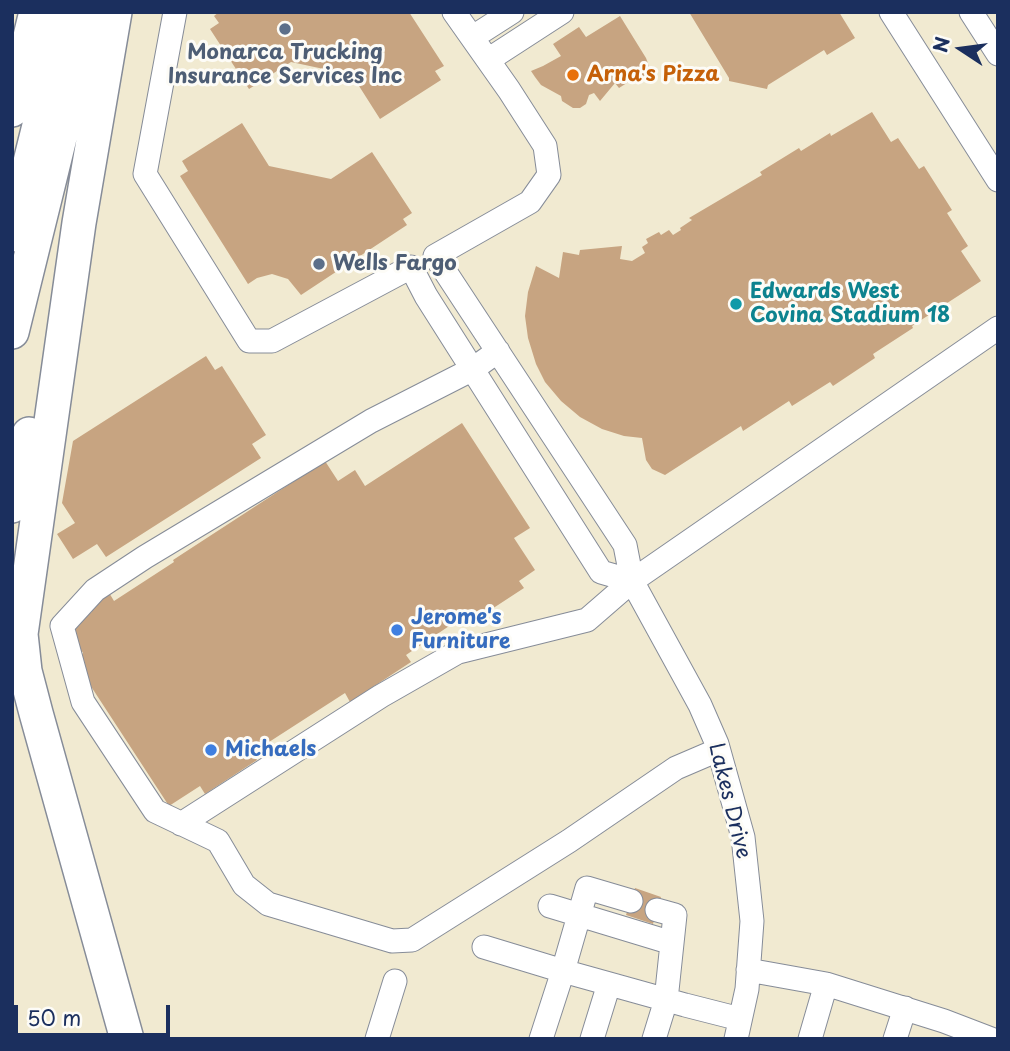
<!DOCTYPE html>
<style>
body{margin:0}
#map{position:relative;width:1010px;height:1051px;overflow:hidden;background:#f1ead1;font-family:"Playpen Sans",sans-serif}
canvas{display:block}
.frame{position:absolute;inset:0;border:14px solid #1b2f5e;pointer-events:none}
.north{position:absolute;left:926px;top:14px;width:70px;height:70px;-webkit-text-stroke:5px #fdfcf7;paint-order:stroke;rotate:283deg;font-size:19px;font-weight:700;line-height:28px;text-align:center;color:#1b2f5e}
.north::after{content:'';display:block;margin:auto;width:24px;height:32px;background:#1b2f5e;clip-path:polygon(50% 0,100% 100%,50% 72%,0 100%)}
.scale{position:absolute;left:14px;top:1005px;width:156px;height:32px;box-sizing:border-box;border:4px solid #1b2f5e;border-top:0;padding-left:9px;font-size:21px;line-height:24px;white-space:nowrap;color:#1b2f5e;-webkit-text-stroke:5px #fdfcf7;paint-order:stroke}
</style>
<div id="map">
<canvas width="1010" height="1051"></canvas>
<div class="frame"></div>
<div class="north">N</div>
<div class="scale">50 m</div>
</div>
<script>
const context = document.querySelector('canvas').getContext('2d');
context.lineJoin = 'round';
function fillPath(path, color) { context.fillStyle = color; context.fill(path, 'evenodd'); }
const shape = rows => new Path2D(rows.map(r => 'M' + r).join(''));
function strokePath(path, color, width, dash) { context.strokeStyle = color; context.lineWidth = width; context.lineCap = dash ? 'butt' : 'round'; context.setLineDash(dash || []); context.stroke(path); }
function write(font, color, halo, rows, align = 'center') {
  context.font = font + ' "Playpen Sans",sans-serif'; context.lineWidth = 6; context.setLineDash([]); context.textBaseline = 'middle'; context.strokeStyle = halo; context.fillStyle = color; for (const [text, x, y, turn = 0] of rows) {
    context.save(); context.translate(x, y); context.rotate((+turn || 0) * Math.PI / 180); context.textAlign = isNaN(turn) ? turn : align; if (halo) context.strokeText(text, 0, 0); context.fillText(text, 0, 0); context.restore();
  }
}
fillPath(shape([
 [219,12,409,12,444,66,435,71,441,80,380,119,352,75,291,62,249,89,210,29,219,23,214,16],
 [689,12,839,12,855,38,827,55,824,50,768,85,767,89,729,81,729,78],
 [620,16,646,58,649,66,648,71,643,79,630,81,619,88,615,83,600,101,594,93,589,95,586,104,580,108,573,108,562,101,561,96,541,85,535,77,531,71,543,66,561,56,553,44,579,27,586,37],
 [872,112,891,142,898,138,919,169,924,166,952,210,947,213,968,246,961,251,981,281,912,326,913,328,873,354,875,358,833,386,830,382,792,406,789,401,743,431,741,426,665,475,652,469,646,460,642,438,624,436,602,429,580,417,561,401,545,382,536,364,528,338,525,316,528,292,536,266,559,278,563,252,579,255,580,250,622,246,620,259,632,261,645,253,642,247,648,243,646,239,659,232,661,235,669,230,673,235,681,230,680,228,692,220,689,218,762,175,760,172,799,148,801,151,830,133,831,136],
 [242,123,269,166,331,179,372,152,412,213,403,219,407,225,301,295,288,279,272,274,257,278,248,284,180,176,188,171,182,161],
 [206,356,215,370,222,366,266,435,252,444,261,458,106,557,97,544,73,559,57,534,75,523,62,503,73,441],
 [462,423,530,528,514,538,535,570,519,581,524,588,472,622,467,614,406,655,411,662,350,702,345,693,252,753,257,760,205,794,200,786,169,806,79,668,83,652,71,649,78,615,83,612,91,613,93,601,108,591,114,601,174,562,173,560,325,461,338,481,355,470,365,486],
 [635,888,661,897,653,924,626,915]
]), '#c7a481');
const minor = shape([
 [175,12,145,174,249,341,272,341,411,267,426,296,601,572,632,581],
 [454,12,509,90,545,146,549,175,530,202,435,256,625,545,632,581,700,705,717,744,743,837,752,921,747,989,736,1039],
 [891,12,998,180],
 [971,12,998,54],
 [473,37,512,12],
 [488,60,562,12],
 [498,351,473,369,371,421,145,557,95,590,62,626,83,702,155,811,218,841,244,885,268,904,392,941,412,940,569,841,676,768,718,750],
 [181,824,381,696,458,652,587,620,632,581,998,328],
 [550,906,672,943],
 [484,947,563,971,587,888,631,901],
 [748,970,826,984,944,1021,991,1039],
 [377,1039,395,981],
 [541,1039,563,971,685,1005,740,1019],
 [592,1039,609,984],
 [654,1039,666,1000,675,915,657,910],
 [810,1039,826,984],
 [895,1039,905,1008]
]);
const highway = shape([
 [115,12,79,223,21,634,25,671,36,713,127,1039],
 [12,110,36,12],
 [12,235,67,12],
 [12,332,91,12],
 [12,506,29,434]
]);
strokePath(minor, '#868c98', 25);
strokePath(highway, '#868c98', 36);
strokePath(minor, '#fff', 23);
strokePath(highway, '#fff', 33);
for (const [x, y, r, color] of [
 [285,29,7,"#5c6f8a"],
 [573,75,7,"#e8710a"],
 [319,264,7,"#5c6f8a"],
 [736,304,7,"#0f9aa8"],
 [397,630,7,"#3f7fe0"],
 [211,750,7,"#3f7fe0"]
]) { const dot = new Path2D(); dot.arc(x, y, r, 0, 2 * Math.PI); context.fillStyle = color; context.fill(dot); strokePath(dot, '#fdfcf7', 2.5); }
write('bold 21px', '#4e5e75', '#fdfcf7', [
 ["Monarca Trucking",285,53],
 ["Insurance Services Inc",285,77],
 ["Wells Fargo",333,264,"left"]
]);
write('bold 21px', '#c56008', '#fdfcf7', [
 ["Arna's Pizza",587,75]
], 'left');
write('bold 21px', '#0d838f', '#fdfcf7', [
 ["Edwards West",750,292],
 ["Covina Stadium 18",750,316]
], 'left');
write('bold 21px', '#366cbe', '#fdfcf7', [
 ["Jerome's",411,618],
 ["Furniture",411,642],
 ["Michaels",225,750]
], 'left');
write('21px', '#1b2f5e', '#fdfcf7', [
 ["Lakes Drive",729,801,76]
]);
</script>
